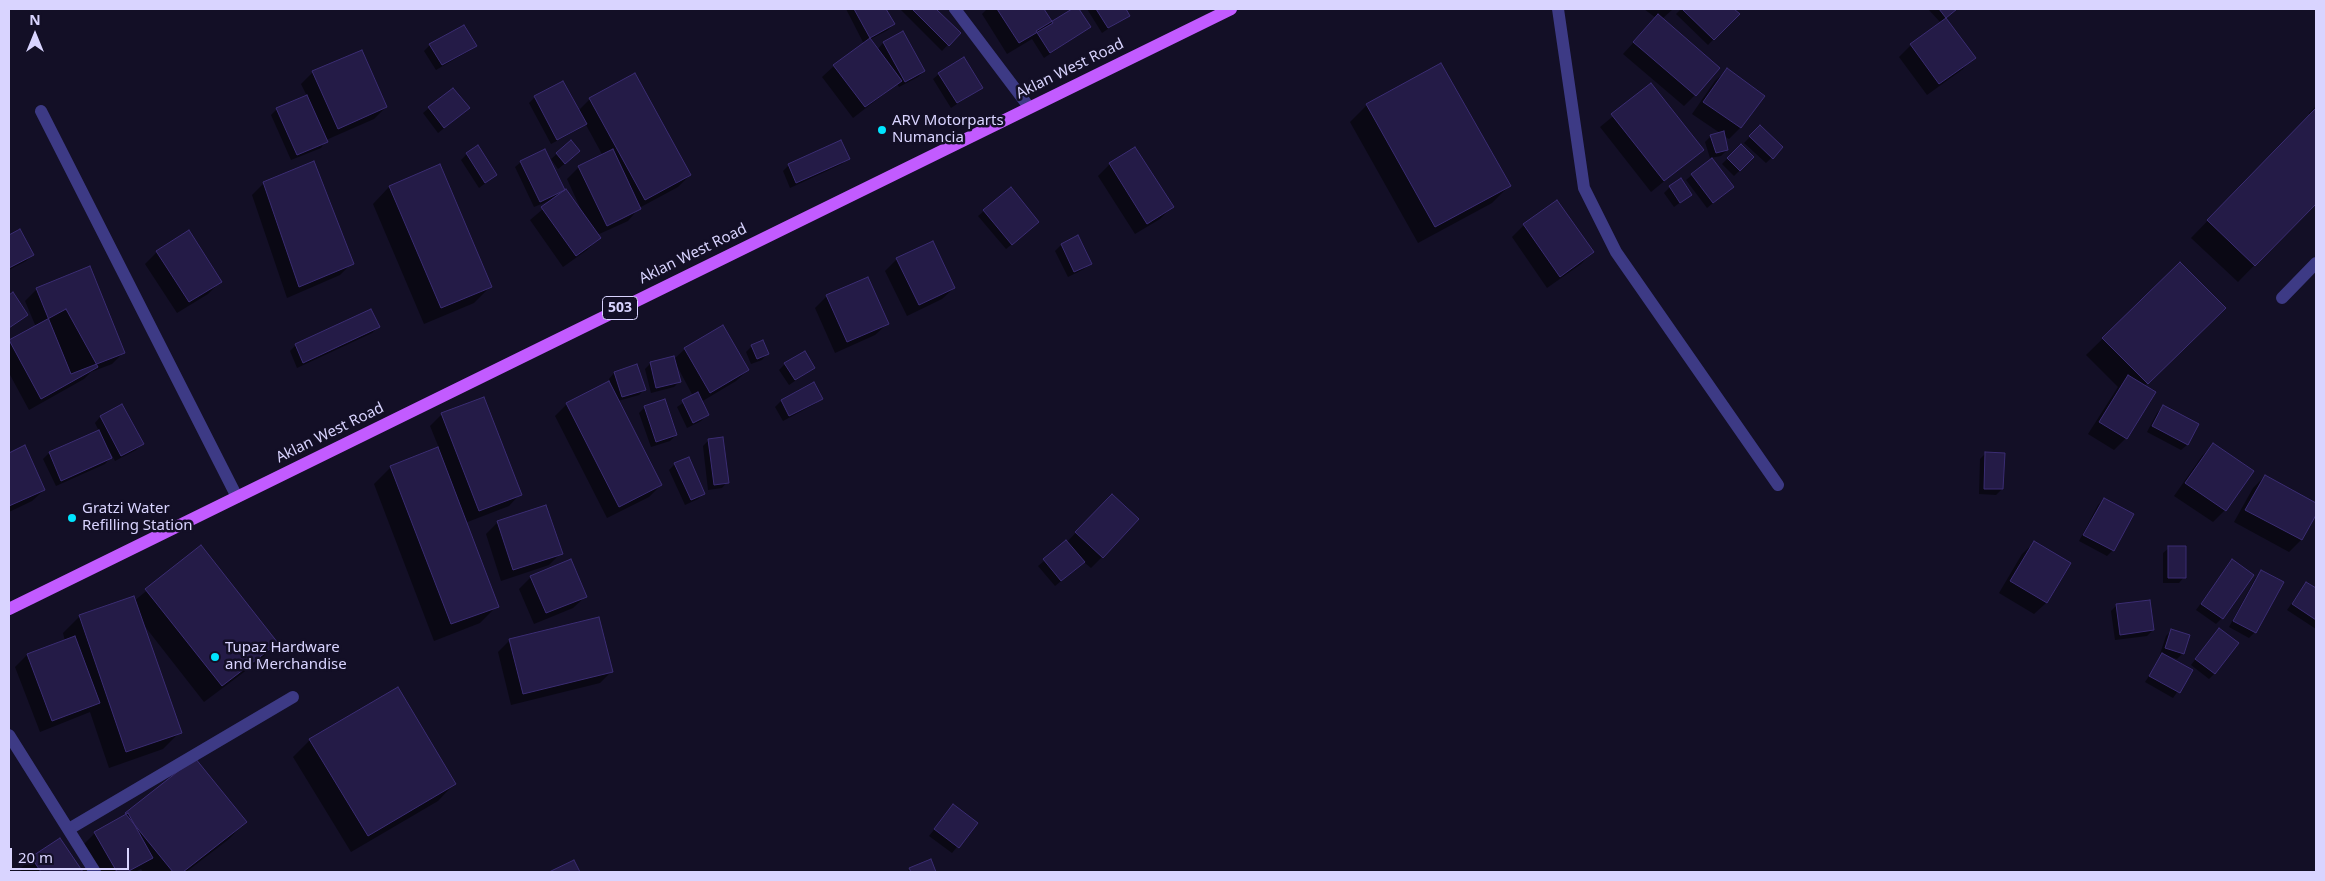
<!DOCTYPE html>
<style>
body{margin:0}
#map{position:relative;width:2325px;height:881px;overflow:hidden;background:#130f26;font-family:"Noto Sans",sans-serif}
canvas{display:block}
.frame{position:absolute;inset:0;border:10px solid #d9d4ff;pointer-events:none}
.north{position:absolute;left:10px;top:10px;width:50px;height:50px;-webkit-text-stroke:4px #130f26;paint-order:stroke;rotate:0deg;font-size:14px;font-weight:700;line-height:20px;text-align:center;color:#d9d4ff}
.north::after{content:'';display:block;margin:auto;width:18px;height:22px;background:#d9d4ff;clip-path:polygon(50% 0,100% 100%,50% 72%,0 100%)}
.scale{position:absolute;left:10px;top:848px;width:119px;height:22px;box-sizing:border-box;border:2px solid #d9d4ff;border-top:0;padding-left:6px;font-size:15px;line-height:18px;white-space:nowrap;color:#d9d4ff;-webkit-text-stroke:4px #130f26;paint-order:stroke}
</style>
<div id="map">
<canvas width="2325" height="881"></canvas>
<div class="frame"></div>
<div class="north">N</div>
<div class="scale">20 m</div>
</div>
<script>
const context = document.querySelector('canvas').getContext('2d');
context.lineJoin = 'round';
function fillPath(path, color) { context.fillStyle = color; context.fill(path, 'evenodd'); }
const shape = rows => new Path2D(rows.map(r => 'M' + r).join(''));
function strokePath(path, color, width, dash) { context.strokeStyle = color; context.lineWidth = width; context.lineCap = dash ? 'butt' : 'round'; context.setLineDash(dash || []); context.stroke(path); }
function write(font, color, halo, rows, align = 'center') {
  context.font = font + ' "Noto Sans",sans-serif'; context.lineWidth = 5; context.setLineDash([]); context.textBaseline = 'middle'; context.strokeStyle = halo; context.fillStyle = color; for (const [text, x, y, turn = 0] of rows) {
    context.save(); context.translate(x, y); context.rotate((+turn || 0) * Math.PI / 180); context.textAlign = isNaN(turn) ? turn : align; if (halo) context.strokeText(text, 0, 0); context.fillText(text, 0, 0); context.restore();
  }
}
fillPath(shape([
 [846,9,885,9,893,24,888,30,869,40,877,50,883,43,903,33,924,71,918,77,899,87,897,84,853,118,822,77,834,66,864,44],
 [900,9,934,9,959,33,942,51],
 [987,9,1043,9,1052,24,1077,9,1089,27,1044,58,1032,39,1007,54,982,14],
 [1087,9,1124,9,1128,15,1102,33],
 [1644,9,1673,9,1662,19,1695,95,1684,106,1623,54,1656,18],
 [1681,9,1733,9,1738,14,1708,45,1676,14],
 [1928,9,1956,9,1945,18,1974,57,1963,69,1927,95,1899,57,1911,45,1941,23],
 [430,45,475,46,469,51,436,70,424,51],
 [1727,70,1740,128,1729,139,1724,136,1727,150,1721,156,1710,158,1705,142,1711,136,1720,133,1692,114,1715,81],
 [313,72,386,107,374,119,326,140,321,148,291,160,271,115,277,109,307,96,301,84],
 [939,74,981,88,951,108,933,79],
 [1651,85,1702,150,1651,192,1600,127],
 [535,97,578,111,590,99,690,175,678,187,639,208,628,221,597,235,599,238,587,250,563,267,530,220,556,198,534,207,515,167,521,162,544,150,564,192,583,214,567,179,579,167,603,156,585,123,579,129,551,144,529,103],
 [1367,105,1509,186,1492,203,1418,243,1350,122],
 [2316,106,2316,202,2238,282,2191,238,2310,115,2309,113],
 [429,108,462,114,438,133,423,113],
 [1760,127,1782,148,1766,163,1744,143],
 [571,142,573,157,558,169,551,159],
 [841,142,848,158,842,164,790,188,783,171,788,166],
 [1741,145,1753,157,1734,176,1722,164],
 [467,154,496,175,479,188,461,160],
 [1110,164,1172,207,1160,219,1135,234,1098,176],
 [440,166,491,286,474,303,424,324,373,204,389,187],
 [1692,175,1732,187,1707,208,1686,180],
 [264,183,352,263,340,275,287,298,252,195],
 [1670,187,1690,195,1674,207,1664,193],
 [1557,202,1592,252,1581,264,1547,288,1512,237,1524,225],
 [984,211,1032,228,1006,249,978,216],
 [20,231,32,255,26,261,9,270,9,237],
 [188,232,220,282,208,294,177,313,145,264,157,252],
 [1077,237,1090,263,1084,269,1068,277,1055,251,1061,245],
 [897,259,954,288,942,299,907,316,885,271],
 [2180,263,2207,325,2144,386,2126,438,2114,450,2088,434,2118,387,2086,355],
 [37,289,123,353,112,364,91,372,84,379,29,410,9,373,9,341,36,327,25,301],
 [13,294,26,315,9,329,9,297],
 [827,296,887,324,875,335,835,353,815,308],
 [378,327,372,333,297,368,290,351,296,345],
 [752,346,767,354,762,360,751,364,746,352],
 [685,349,748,370,736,381,701,402,707,415,701,421,687,428,677,407,693,396,677,366,680,381,674,387,651,393,645,369,651,363,674,359],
 [785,364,814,368,789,385,779,370],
 [614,373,645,389,639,395,618,401,661,485,649,497,607,518,555,416,567,404,610,382,609,379],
 [814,384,821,398,815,404,783,421,775,407,781,401],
 [122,406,142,444,136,450,115,461,108,448,106,449,110,458,105,464,56,486,43,459,49,453,99,431,95,423,100,417],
 [645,407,676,435,670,441,651,447,639,413],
 [2163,407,2187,445,2181,450,2147,432,2157,413],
 [442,414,520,494,509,506,465,523,497,606,480,623,434,641,374,484,391,467,439,448,430,426],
 [709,440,727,482,722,488,708,490,703,446],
 [2214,444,2225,510,2213,522,2174,496,2202,456],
 [25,447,44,490,32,501,9,512,9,454],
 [1986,453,2002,489,1996,495,1979,494,1980,459],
 [675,464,703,494,698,499,685,505,669,470],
 [2265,476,2316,504,2316,512,2301,540,2289,552,2234,522,2253,488],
 [2104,499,2113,550,2107,556,2079,541,2098,505],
 [546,507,561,553,549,565,501,581,486,534,497,523],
 [1100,507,1102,557,1091,568,1084,562,1055,586,1038,566,1067,542],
 [2034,543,2069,564,2046,603,2034,614,1999,593,2022,554],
 [201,547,276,643,260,660,204,702,143,624,180,732,163,749,109,768,90,712,40,732,15,667,27,655,65,641,63,633,80,616,134,601],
 [2169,548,2184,577,2179,583,2163,583,2163,553],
 [2232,561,2222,618,2216,624,2196,610],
 [2262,572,2255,632,2249,638,2229,627,2256,577],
 [531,577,585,597,573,608,534,624,519,589],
 [2306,583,2316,590,2316,629,2287,610],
 [2117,605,2153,630,2147,636,2115,640,2111,611],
 [2219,629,2214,674,2209,679,2191,665],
 [2172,630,2183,653,2177,659,2168,656,2192,671,2173,698,2145,682,2163,655,2160,654,2166,636],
 [510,640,612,671,600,683,511,705,498,652],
 [310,740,454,784,438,801,351,852,293,757],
 [953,806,976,824,952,853,929,836],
 [126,814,245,822,229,839,186,872,143,872,141,869,135,872,98,872,83,845,95,833],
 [60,839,81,872,22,872,20,869,32,858],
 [930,861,935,872,907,872,910,869]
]), '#0007');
const building = shape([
 [854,9,886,9,895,24,870,38,854,9],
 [912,9,936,9,961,33,949,46,912,9],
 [997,9,1044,9,1053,23,1019,43,997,9],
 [1072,9,1079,9,1091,27,1050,53,1036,31,1072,9],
 [1096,9,1126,9,1130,16,1108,28,1096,9],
 [1682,9,1734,9,1740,14,1714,40,1682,9],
 [1939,9,1957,9,1946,18,1939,9],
 [1658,14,1720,68,1696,96,1633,42,1658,14],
 [1946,18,1976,58,1939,84,1910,44,1946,18],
 [464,25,477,46,442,65,429,44,464,25],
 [903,31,925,71,905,82,883,42,903,31],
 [870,38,902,81,865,107,833,65,870,38],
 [362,50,387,107,338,129,312,71,362,50],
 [964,57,983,88,957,103,938,73,964,57],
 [1441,63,1511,186,1435,227,1366,104,1441,63],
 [1727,68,1765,96,1741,128,1703,102,1727,68],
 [635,73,691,175,645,200,589,98,635,73],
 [563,81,587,124,557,140,534,96,563,81],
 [1651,83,1704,150,1664,181,1611,114,1651,83],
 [453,88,470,108,444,128,428,107,453,88],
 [307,95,328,142,297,155,276,108,307,95],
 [2316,108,2316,204,2255,266,2207,220,2316,108],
 [1760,125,1783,147,1773,159,1749,136,1760,125],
 [1724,131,1728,150,1716,153,1710,135,1724,131],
 [571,140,580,151,565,164,556,153,571,140],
 [841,140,850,159,796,183,788,164,841,140],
 [1741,144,1754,157,1740,171,1727,158,1741,144],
 [478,145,497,175,485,183,466,153,478,145],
 [1135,147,1174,207,1147,224,1109,163,1135,147],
 [545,149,565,190,540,202,520,161,545,149],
 [613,149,641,209,607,226,578,166,613,149],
 [1712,158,1734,187,1713,203,1691,174,1712,158],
 [314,161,354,264,299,287,263,182,314,161],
 [440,164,492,287,441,308,389,186,440,164],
 [1681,178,1692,195,1680,203,1669,186,1681,178],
 [1011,187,1039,222,1012,245,983,210,1011,187],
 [566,189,601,238,576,256,541,207,566,189],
 [1557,200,1594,252,1560,277,1523,224,1557,200],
 [20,229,34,255,9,268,9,235,20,229],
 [189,230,222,282,189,302,156,251,189,230],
 [1078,235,1092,264,1074,272,1061,244,1078,235],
 [933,241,955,288,919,305,896,258,933,241],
 [2180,262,2226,308,2148,384,2102,338,2180,262],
 [90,266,125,353,71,374,36,288,90,266],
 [868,277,889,324,847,342,826,295,868,277],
 [13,292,28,315,9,328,9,295,13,292],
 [66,309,98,367,41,399,9,340,66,309],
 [371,309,380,327,303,363,295,344,371,309],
 [723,325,749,370,710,393,684,348,723,325],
 [763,340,769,354,757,359,751,345,763,340],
 [805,351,815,368,795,380,784,363,805,351],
 [674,356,681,382,656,388,650,362,674,356],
 [637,364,646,390,622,397,614,372,637,364],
 [2128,375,2156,392,2127,439,2099,422,2128,375],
 [609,381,662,485,619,507,566,403,609,381],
 [814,382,823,399,789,416,781,400,814,382],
 [698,392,709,415,693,423,682,400,698,392],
 [484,397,522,495,479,511,441,413,484,397],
 [665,399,677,435,656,442,644,406,665,399],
 [122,404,144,444,121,456,100,416,122,404],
 [2163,405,2199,424,2188,445,2152,426,2163,405],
 [99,430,112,458,61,481,49,452,99,430],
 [723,437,729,483,714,485,708,439,723,437],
 [2213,443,2254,471,2226,511,2185,483,2213,443],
 [25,445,45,490,9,506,9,453,25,445],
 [438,447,499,607,451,624,390,466,438,447],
 [1985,452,2005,453,2003,489,1984,489,1985,452],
 [689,457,705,494,691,500,674,463,689,457],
 [2265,475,2316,503,2316,515,2302,540,2245,510,2265,475],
 [1112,494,1139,519,1103,558,1075,532,1112,494],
 [2104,498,2134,514,2114,551,2083,535,2104,498],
 [546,505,563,554,513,570,497,521,546,505],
 [1066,540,1085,562,1061,581,1043,559,1066,540],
 [2034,541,2071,563,2047,603,2010,581,2034,541],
 [201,545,278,643,222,686,145,589,201,545],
 [2168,546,2186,546,2186,578,2168,578,2168,546],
 [571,559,587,597,546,613,530,576,571,559],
 [2232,559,2254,575,2223,619,2201,604,2232,559],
 [2261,570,2284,582,2256,633,2233,621,2261,570],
 [2306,582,2316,588,2316,620,2292,604,2306,582],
 [134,596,182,733,126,752,79,615,134,596],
 [2150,600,2154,630,2120,635,2116,604,2150,600],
 [599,617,613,672,523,694,509,639,599,617],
 [2219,628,2239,643,2215,674,2195,659,2219,628],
 [2171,629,2190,635,2184,654,2165,648,2171,629],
 [75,636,100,703,52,721,27,654,75,636],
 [2162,653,2193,670,2180,693,2149,676,2162,653],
 [398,687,456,784,368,836,309,739,398,687],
 [195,758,247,822,183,872,173,872,125,813,195,758],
 [953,804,978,823,959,848,934,829,953,804],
 [128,813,153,858,127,872,117,872,94,832,128,813],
 [60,838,83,872,41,872,31,857,60,838],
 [931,859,936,872,911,872,909,868,931,859],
 [574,860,580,872,549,872,574,860]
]);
fillPath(building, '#241b47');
strokePath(building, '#3b2d73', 1);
strokePath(shape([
 [2282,298,2316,263],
 [69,829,293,697]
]), '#3d3a85', 12);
strokePath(shape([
 [955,9,1029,107],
 [1558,9,1584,188,1616,252,1778,485],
 [41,111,237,497],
 [9,735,95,872]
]), '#3d3a85', 12);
strokePath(shape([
 [9,609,1231,9]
]), '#c25bff', 12);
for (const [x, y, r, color] of [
 [882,130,5,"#00e5ff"],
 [72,518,5,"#00e5ff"],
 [215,657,5,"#00e5ff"]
]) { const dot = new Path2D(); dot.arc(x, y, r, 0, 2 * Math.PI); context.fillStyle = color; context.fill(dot); strokePath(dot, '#130f26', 2); }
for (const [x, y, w] of [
 [620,308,35]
]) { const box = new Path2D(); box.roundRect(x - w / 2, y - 11.5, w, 23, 4); context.fillStyle = '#130f26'; context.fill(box); strokePath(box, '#d9d4ff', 1); }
write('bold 14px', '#d9d4ff', null, [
 ["503",620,308]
]);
write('15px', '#d9d4ff', '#130f26', [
 ["Aklan West Road",1070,69,-26],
 ["Aklan West Road",693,254,-26],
 ["Aklan West Road",330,433,-26]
]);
write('15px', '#d9d4ff', '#130f26', [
 ["ARV Motorparts",892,121],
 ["Numancia",892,138],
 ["Gratzi Water",82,509],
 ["Refilling Station",82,526],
 ["Tupaz Hardware",225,648],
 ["and Merchandise",225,665]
], 'left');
</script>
